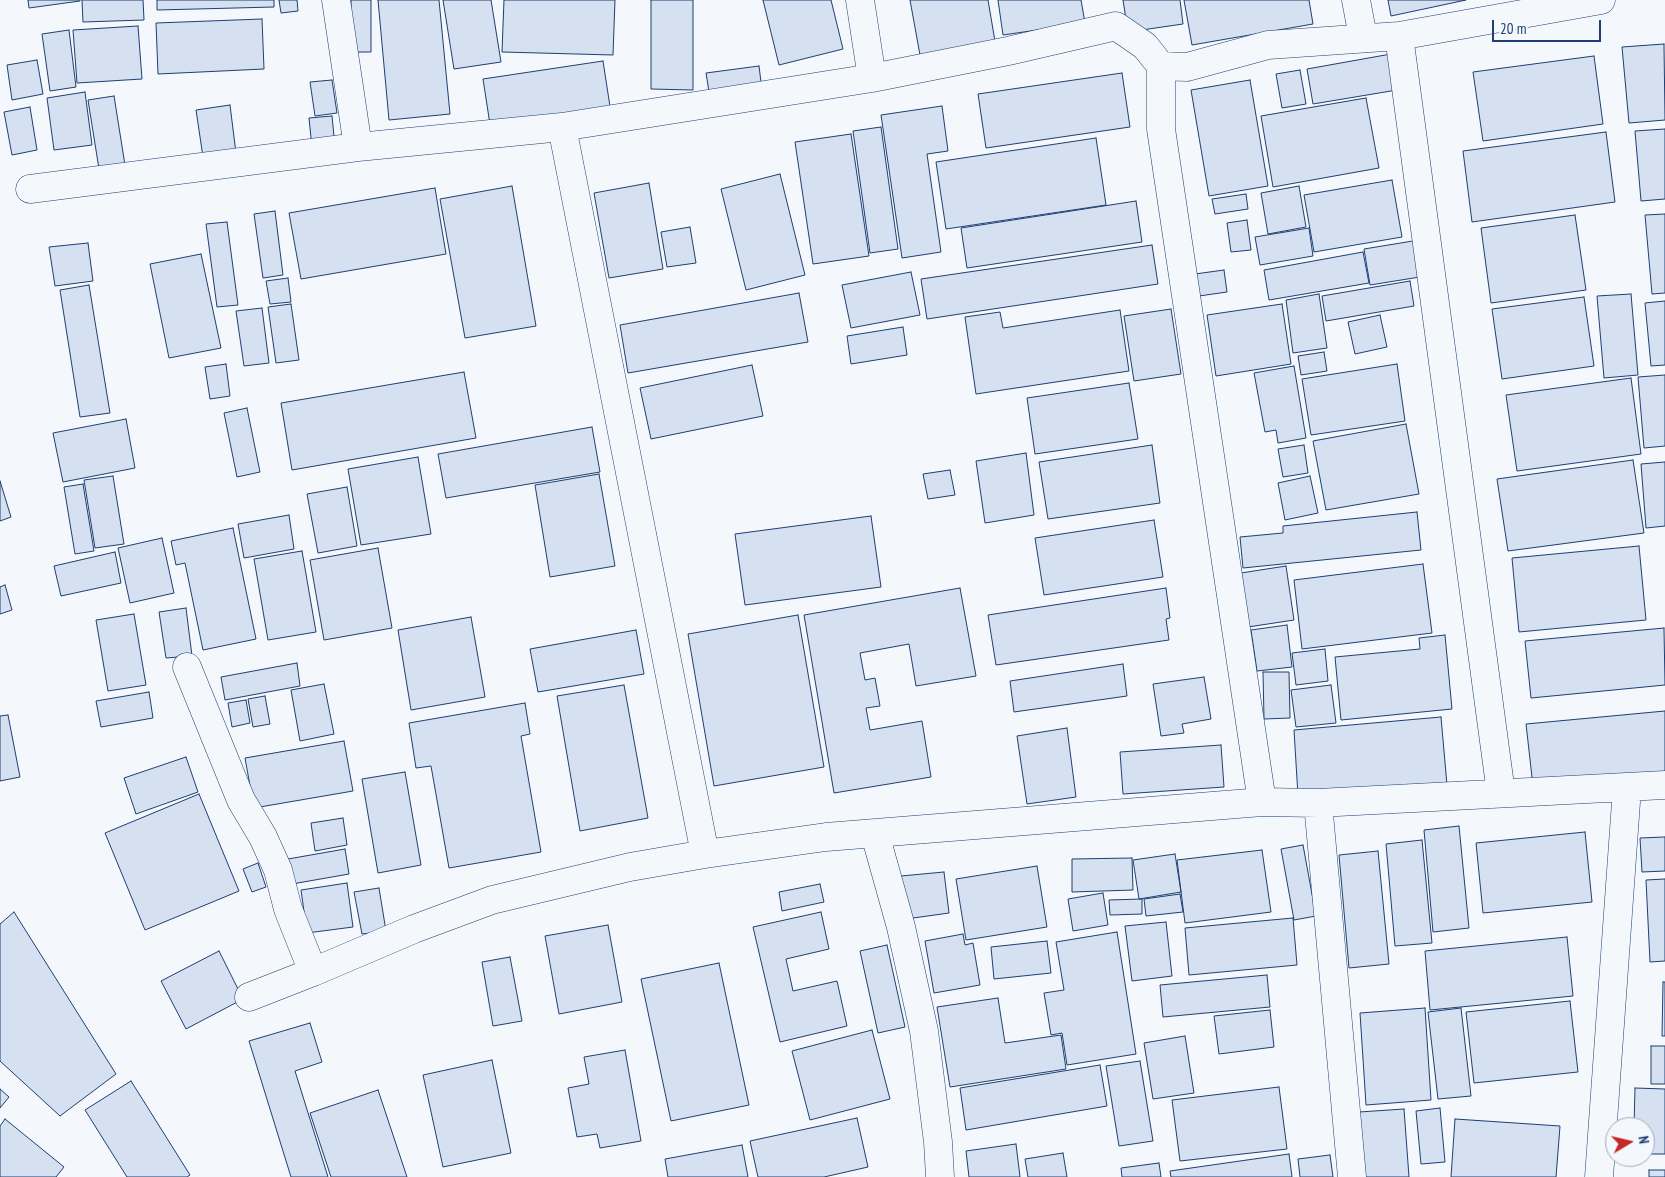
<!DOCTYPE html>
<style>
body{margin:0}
#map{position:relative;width:1665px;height:1177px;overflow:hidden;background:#f4f7fb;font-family:"PT Sans Narrow",sans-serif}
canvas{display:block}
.north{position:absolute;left:1605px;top:1117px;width:50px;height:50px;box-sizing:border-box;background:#f4f7fb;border:1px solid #9eadc5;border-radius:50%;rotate:81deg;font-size:14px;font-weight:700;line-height:20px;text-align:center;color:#1d3f73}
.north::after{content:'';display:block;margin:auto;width:18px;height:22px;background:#c62828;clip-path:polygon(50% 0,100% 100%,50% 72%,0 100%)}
.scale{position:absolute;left:1492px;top:20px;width:109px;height:22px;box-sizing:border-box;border:2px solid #1d3f73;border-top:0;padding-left:6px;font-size:15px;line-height:18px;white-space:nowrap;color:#1d3f73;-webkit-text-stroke:4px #f4f7fb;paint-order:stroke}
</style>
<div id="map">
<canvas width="1665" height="1177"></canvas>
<div class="north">N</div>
<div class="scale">20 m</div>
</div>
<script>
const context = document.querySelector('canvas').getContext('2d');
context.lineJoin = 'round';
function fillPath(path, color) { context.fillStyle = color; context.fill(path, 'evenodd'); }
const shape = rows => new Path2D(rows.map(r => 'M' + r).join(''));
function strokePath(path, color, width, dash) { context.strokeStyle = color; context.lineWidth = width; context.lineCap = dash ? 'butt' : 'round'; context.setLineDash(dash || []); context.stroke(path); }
const building = shape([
 [28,0,80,0,80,1,29,8,28,0],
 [82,0,143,0,144,20,83,22,82,0],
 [157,0,274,0,274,7,157,10,157,0],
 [279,0,297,0,298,11,281,13,279,0],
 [351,0,371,0,371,52,351,52,351,0],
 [378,0,439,0,450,114,389,120,378,0],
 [443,0,491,0,501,62,454,69,443,0],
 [504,0,615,0,613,55,502,52,504,0],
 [651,0,693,0,693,90,651,89,651,0],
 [763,0,831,0,843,49,779,65,763,0],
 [910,0,988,0,997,53,922,66,910,0],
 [998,0,1081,0,1085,23,1003,35,998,0],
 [1123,0,1180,0,1183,24,1128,32,1123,0],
 [1184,0,1309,0,1313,24,1192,45,1184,0],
 [1388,0,1466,0,1391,16,1388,0],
 [262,19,264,69,158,74,156,23,262,19],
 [138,26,142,79,77,83,73,30,138,26],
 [69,30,76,87,50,91,42,34,69,30],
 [1664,44,1665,120,1629,123,1622,47,1664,44],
 [1391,54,1397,90,1313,104,1307,69,1391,54],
 [1594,56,1603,124,1483,141,1473,72,1594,56],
 [37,60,43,94,12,100,7,65,37,60],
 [603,61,611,113,491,131,483,79,603,61],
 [759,66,762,90,710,98,706,73,759,66],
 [1300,70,1306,104,1282,108,1276,74,1300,70],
 [1122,73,1130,127,986,148,978,94,1122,73],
 [332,80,337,113,315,116,310,82,332,80],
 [1250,80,1268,186,1209,196,1191,90,1250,80],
 [85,92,92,145,54,150,47,98,85,92],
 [114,96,125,165,99,169,88,100,114,96],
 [1366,98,1379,168,1273,187,1261,116,1366,98],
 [230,105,236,153,203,157,196,110,230,105],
 [942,106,948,151,927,154,941,252,902,258,881,115,942,106],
 [30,107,37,150,12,155,4,112,30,107],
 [332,116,335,146,312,148,309,118,332,116],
 [881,127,898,249,870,253,853,131,881,127],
 [1665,129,1665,199,1641,201,1635,131,1665,129],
 [1606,132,1615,202,1472,222,1463,151,1606,132],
 [851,134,869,256,813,264,795,142,851,134],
 [1096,138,1106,205,946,229,936,162,1096,138],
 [780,174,805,275,746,290,721,189,780,174],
 [1392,180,1402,237,1314,252,1304,195,1392,180],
 [649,183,663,269,609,278,594,193,649,183],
 [512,186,536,326,465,338,440,199,512,186],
 [1299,186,1306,227,1268,234,1261,193,1299,186],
 [435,188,446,254,301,279,289,213,435,188],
 [1246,194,1248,209,1215,214,1212,199,1246,194],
 [1136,201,1142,242,967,268,961,228,1136,201],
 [275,211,283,275,263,278,254,214,275,211],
 [1665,214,1665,293,1652,294,1645,215,1665,214],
 [1575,215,1586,290,1491,303,1481,228,1575,215],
 [1247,220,1251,250,1231,252,1227,223,1247,220],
 [227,222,238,305,217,307,206,224,227,222],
 [690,227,696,263,667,267,661,232,690,227],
 [1309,228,1313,256,1260,265,1255,237,1309,228],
 [1419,240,1426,276,1370,285,1364,249,1419,240],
 [88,243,93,281,55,286,49,247,88,243],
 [1152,245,1158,284,927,319,921,279,1152,245],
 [1363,252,1369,283,1269,300,1264,270,1363,252],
 [201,254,221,348,169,358,150,264,201,254],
 [1224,270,1227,292,1199,296,1195,274,1224,270],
 [911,272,920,315,851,328,842,285,911,272],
 [288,278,291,302,270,304,266,281,288,278],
 [1410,281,1414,306,1326,321,1322,296,1410,281],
 [89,285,110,413,80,417,60,290,89,285],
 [799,293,808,342,628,373,620,325,799,293],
 [1319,294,1327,348,1293,353,1286,300,1319,294],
 [1631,294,1638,375,1604,378,1597,296,1631,294],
 [1584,297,1594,366,1502,379,1492,309,1584,297],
 [1665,301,1665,365,1651,366,1645,303,1665,301],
 [291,304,299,360,276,363,268,307,291,304],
 [1282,304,1291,364,1216,376,1207,315,1282,304],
 [262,308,269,363,244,366,236,311,262,308],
 [1171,309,1181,374,1134,381,1124,316,1171,309],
 [1120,310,1129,371,976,394,965,317,1000,312,1003,328,1120,310],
 [1380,315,1387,347,1355,354,1348,322,1380,315],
 [903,327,907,355,851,364,847,336,903,327],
 [1324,352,1327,371,1301,375,1298,356,1324,352],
 [226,364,230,396,210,399,205,367,226,364],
 [1397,364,1405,421,1311,435,1302,379,1397,364],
 [752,365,763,416,651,439,640,388,752,365],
 [1294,366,1306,438,1278,443,1276,430,1265,432,1254,373,1294,366],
 [464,372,476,438,292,470,281,403,464,372],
 [1665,375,1665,446,1644,448,1638,377,1665,375],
 [1631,378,1641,454,1517,471,1506,395,1631,378],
 [1129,383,1138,439,1035,454,1027,398,1129,383],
 [247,408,260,472,237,477,224,413,247,408],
 [126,419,135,468,63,482,53,433,126,419],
 [1406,424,1419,494,1326,510,1313,441,1406,424],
 [592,427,600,472,446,498,438,454,592,427],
 [1152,445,1160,503,1048,519,1039,462,1152,445],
 [1304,445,1308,473,1283,477,1278,449,1304,445],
 [1026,453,1034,515,985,523,976,461,1026,453],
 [418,457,431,534,361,545,348,469,418,457],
 [1633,460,1644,533,1508,551,1497,479,1633,460],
 [1665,462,1665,526,1646,528,1641,464,1665,462],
 [950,470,955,495,928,499,923,474,950,470],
 [599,474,615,566,550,577,535,485,599,474],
 [113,476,124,544,95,548,84,480,113,476],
 [1310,476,1318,513,1285,520,1278,483,1310,476],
 [0,481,11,517,0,521,0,481],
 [83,484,94,551,75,554,64,487,83,484],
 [347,487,357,546,318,553,307,494,347,487],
 [1417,512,1421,550,1243,568,1240,537,1283,533,1283,526,1417,512],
 [289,515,294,549,244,558,238,524,289,515],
 [871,516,881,587,745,605,735,534,871,516],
 [1154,520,1163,577,1044,595,1035,538,1154,520],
 [233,528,256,639,203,650,185,563,176,565,171,541,233,528],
 [162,538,174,593,130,603,118,548,162,538],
 [1639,546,1646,620,1519,632,1512,558,1639,546],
 [378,548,392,628,324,640,310,560,378,548],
 [302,551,316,632,268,640,254,559,302,551],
 [115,552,121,583,61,596,54,566,115,552],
 [1423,564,1432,633,1302,649,1294,580,1423,564],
 [1286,566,1294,620,1248,627,1241,573,1286,566],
 [5,585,12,610,0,614,0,587,5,585],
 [960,588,976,676,916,686,909,644,860,653,865,680,875,678,880,706,866,708,870,730,922,721,931,777,834,793,804,615,960,588],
 [1166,588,1170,618,1166,619,1169,640,996,665,988,615,1166,588],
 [186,608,192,656,166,658,159,612,186,608],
 [134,614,146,685,108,691,96,620,134,614],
 [798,615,824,767,714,786,688,634,798,615],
 [471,617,485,697,411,710,398,630,471,617],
 [1287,625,1292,667,1257,671,1251,630,1287,625],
 [1664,628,1665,685,1531,698,1525,641,1664,628],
 [636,630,644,674,538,692,530,649,636,630],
 [1445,635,1452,709,1341,720,1335,657,1420,649,1419,638,1445,635],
 [1325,649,1328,681,1296,685,1292,653,1325,649],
 [297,663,300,686,225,700,221,677,297,663],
 [1123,664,1127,696,1014,712,1010,681,1123,664],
 [1263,672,1289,672,1290,718,1264,719,1263,672],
 [1204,677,1211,719,1182,724,1184,733,1161,736,1153,684,1204,677],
 [324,684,334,734,300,741,291,690,324,684],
 [624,685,648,818,580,831,557,696,624,685],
 [1331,685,1336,723,1296,727,1291,690,1331,685],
 [149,692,153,718,101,727,96,701,149,692],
 [265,696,270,724,253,727,248,699,265,696],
 [246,700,250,723,232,727,228,703,246,700],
 [525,703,530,734,521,736,541,852,449,868,431,766,416,768,409,723,525,703],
 [1665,711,1665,773,1533,786,1526,724,1665,711],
 [8,715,20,777,0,781,0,716,8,715],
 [1441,717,1447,785,1298,796,1294,730,1441,717],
 [1067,728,1076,797,1027,804,1017,736,1067,728],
 [344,741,353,791,254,808,245,758,344,741],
 [1221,745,1224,787,1123,794,1120,752,1221,745],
 [186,757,198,792,136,814,124,778,186,757],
 [405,772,421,865,378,873,362,779,405,772],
 [199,794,239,891,145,930,105,833,199,794],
 [343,818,347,845,315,851,311,823,343,818],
 [1459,826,1469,928,1433,932,1424,830,1459,826],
 [1585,832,1592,902,1483,913,1476,843,1585,832],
 [1665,837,1665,871,1642,872,1640,838,1665,837],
 [1422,840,1432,943,1395,946,1386,844,1422,840],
 [1303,845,1316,916,1294,920,1281,849,1303,845],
 [345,849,349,874,292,884,288,859,345,849],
 [1262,850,1271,912,1185,923,1177,860,1262,850],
 [1378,851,1389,964,1349,968,1339,855,1378,851],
 [1175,854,1181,892,1139,899,1133,860,1175,854],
 [1132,858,1133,890,1072,892,1072,859,1132,858],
 [258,863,266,887,252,892,243,869,258,863],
 [1037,866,1047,927,966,940,956,879,1037,866],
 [944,872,949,913,906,919,901,876,944,872],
 [1665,879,1665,961,1650,962,1646,880,1665,879],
 [347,883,353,927,307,933,301,890,347,883],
 [820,884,824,902,782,911,779,892,820,884],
 [379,888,386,931,362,934,354,892,379,888],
 [1103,893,1108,925,1073,931,1068,899,1103,893],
 [1180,894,1183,912,1146,916,1144,899,1180,894],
 [1142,899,1142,914,1110,915,1109,900,1142,899],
 [14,912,116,1074,60,1116,0,1061,0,924,14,912],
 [821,912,829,949,786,959,793,991,837,981,847,1026,780,1042,753,927,821,912],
 [1293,918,1297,965,1189,975,1185,928,1293,918],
 [1166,922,1172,976,1132,981,1125,926,1166,922],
 [608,925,622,1002,559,1014,545,936,608,925],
 [1117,932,1136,1054,1067,1065,1062,1033,1051,1035,1044,993,1064,990,1056,942,1117,932],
 [963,934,965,945,973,943,980,985,934,993,925,941,963,934],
 [1567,937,1573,996,1430,1010,1425,951,1567,937],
 [1047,941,1051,973,994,979,991,947,1047,941],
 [887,945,905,1027,878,1033,860,951,887,945],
 [219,951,243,999,186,1029,161,981,219,951],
 [510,957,522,1021,493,1026,482,962,510,957],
 [719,963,749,1105,671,1121,641,979,719,963],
 [1267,975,1270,1007,1163,1017,1160,985,1267,975],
 [1663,982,1665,982,1665,1036,1662,1036,1663,982],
 [998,998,1005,1043,1061,1035,1066,1069,950,1087,937,1007,998,998],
 [1570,1001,1578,1072,1474,1083,1466,1012,1570,1001],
 [1425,1008,1431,1100,1366,1105,1360,1013,1425,1008],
 [1461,1008,1471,1096,1438,1099,1428,1012,1461,1008],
 [1270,1010,1274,1047,1219,1054,1214,1016,1270,1010],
 [310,1023,322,1062,295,1071,328,1177,291,1177,249,1041,310,1023],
 [872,1030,890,1099,810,1120,792,1051,872,1030],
 [1185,1036,1194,1093,1153,1099,1144,1043,1185,1036],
 [1651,1046,1665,1046,1665,1084,1651,1084,1651,1046],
 [625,1050,641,1141,600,1148,597,1134,577,1137,568,1088,589,1084,584,1057,625,1050],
 [492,1060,511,1153,443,1167,423,1075,492,1060],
 [1140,1061,1153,1141,1119,1146,1106,1066,1140,1061],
 [1100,1065,1107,1106,966,1130,960,1088,1100,1065],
 [131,1081,190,1175,187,1177,127,1177,85,1110,131,1081],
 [1279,1087,1287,1149,1180,1161,1172,1100,1279,1087],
 [1635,1088,1665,1089,1665,1154,1645,1154,1645,1127,1634,1127,1635,1088],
 [0,1089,9,1097,0,1108,0,1089],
 [378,1090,407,1177,331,1177,310,1113,378,1090],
 [1440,1108,1445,1162,1421,1164,1416,1111,1440,1108],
 [1404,1109,1409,1177,1363,1177,1359,1112,1404,1109],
 [857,1118,868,1167,824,1177,758,1177,750,1141,857,1118],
 [5,1119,64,1167,56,1177,0,1177,0,1126,5,1119],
 [1455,1119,1560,1126,1556,1177,1451,1177,1455,1119],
 [1016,1144,1020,1177,969,1177,966,1151,1016,1144],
 [742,1145,748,1177,668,1177,665,1159,742,1145],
 [1063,1153,1067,1177,1028,1177,1025,1159,1063,1153],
 [1289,1154,1292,1177,1171,1177,1170,1171,1289,1154],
 [1330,1155,1333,1177,1300,1177,1298,1159,1330,1155],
 [1159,1163,1161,1177,1122,1177,1121,1168,1159,1163],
 [1649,1170,1665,1170,1665,1177,1649,1177,1649,1170]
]);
fillPath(building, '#d5e0f0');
strokePath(building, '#1d3f73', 1);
const minor = shape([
 [336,0,358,147],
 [860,0,872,78],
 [1356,0,1363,37],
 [1399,36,1501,793],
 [1161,66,1161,129,1262,802],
 [562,127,705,854],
 [30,189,358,147,562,127,872,78,1008,51,1116,26,1145,46,1161,66,1187,67,1268,45,1399,36,1601,0],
 [187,667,241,800,263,837,278,870,288,909,313,972],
 [1318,803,1352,1177],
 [875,834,901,927,924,1031,938,1142,940,1177],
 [249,997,313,972,414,929,492,900,630,867,705,854,826,837,1262,802,1318,803,1665,785],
 [1599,1177,1627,788]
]);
strokePath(minor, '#1d3f73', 29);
strokePath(minor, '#f4f7fb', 28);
</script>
